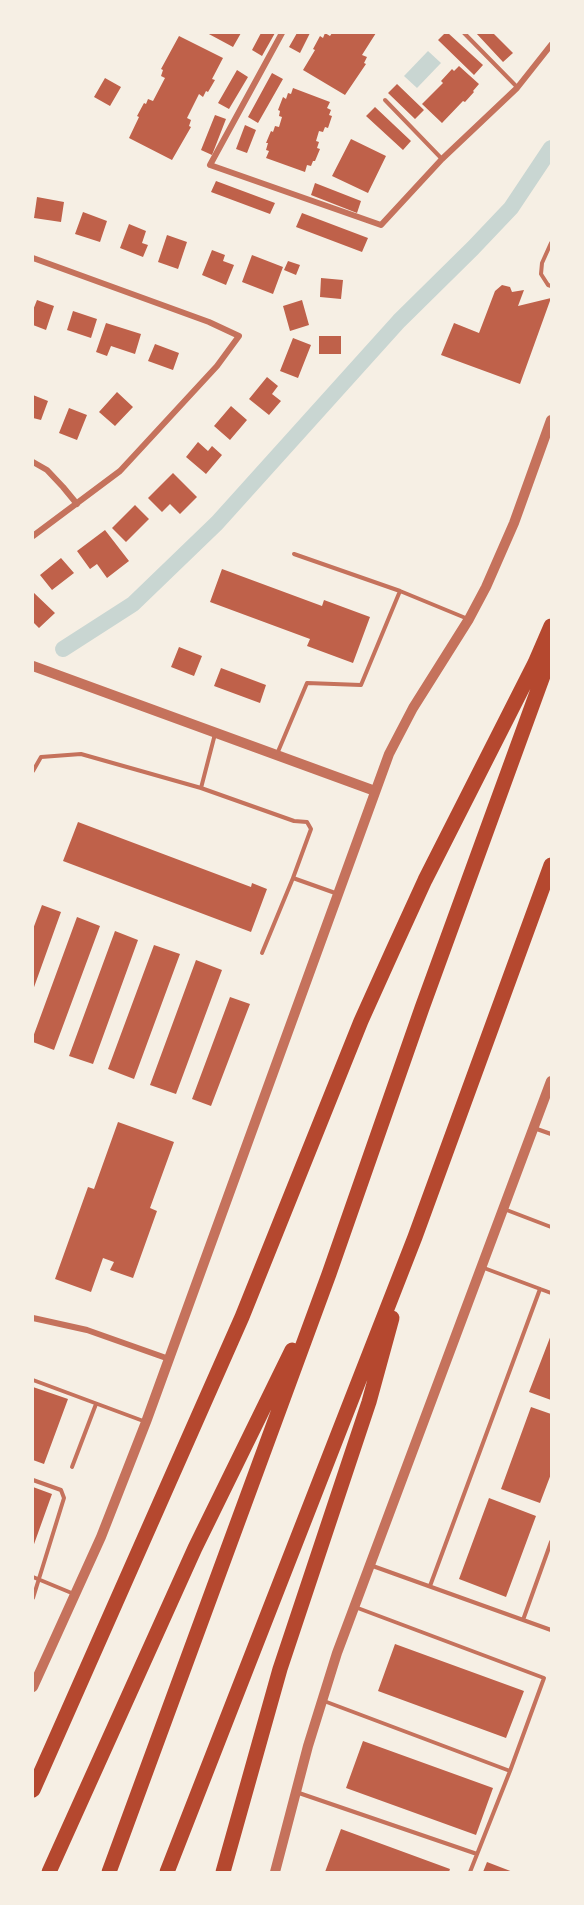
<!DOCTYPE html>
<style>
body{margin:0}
#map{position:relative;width:584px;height:1905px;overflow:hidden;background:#f6efe4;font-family:Mulish,sans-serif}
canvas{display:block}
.frame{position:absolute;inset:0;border:34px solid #f6efe4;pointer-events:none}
</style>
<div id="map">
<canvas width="584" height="1905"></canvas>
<div class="frame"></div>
</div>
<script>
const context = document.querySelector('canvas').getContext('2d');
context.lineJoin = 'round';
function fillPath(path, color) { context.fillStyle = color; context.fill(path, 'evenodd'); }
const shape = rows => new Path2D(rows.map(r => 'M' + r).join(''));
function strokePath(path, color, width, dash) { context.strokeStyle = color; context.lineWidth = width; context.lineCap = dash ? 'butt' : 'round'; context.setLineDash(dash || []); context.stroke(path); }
fillPath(shape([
 [428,51,441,63,417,88,404,76]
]), '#c9d6d2');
strokePath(shape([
 [63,649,133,604,217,523,399,321,473,248,511,208,551,148]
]), '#c9d6d2', 16);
fillPath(shape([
 [207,33,241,33,233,47],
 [261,33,275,33,262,56,252,50],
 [297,33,310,33,300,53,289,47],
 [325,33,330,36,332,33,376,33,362,55,367,57,364,63,366,64,345,95,303,70,315,50,313,49,320,36,323,38],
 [445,33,448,33,483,65,474,75,438,40],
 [476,33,493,33,513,53,503,62],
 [179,36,223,58,212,79,215,80,208,92,206,91,203,97,199,94,187,118,191,120,189,126,191,127,172,160,129,138,139,117,137,116,144,103,146,104,148,99,153,101,165,78,161,76,163,70,161,69],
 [459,66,479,84,473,91,474,92,465,102,463,101,442,123,422,104,443,83,441,81,452,69,454,71],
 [237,70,248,77,229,109,218,103],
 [272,73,283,79,258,123,248,117],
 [105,78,121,87,110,106,94,97],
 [397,84,424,110,415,119,388,93],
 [293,88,330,102,327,108,331,110,329,115,332,116,328,128,325,127,323,132,319,131,316,141,319,142,317,148,320,149,315,161,313,161,311,166,307,165,305,172,266,158,269,151,266,150,268,143,266,143,271,131,273,132,275,126,279,127,282,117,279,116,280,111,278,110,283,97,286,99,288,93,291,94],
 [375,107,411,141,403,150,366,116],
 [215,115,226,119,212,155,201,150],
 [245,125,256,130,247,153,236,149],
 [351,139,386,156,368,193,332,176],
 [216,181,275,203,270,214,211,192],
 [315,183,361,201,357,213,311,195],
 [37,197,64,202,61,222,34,218],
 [83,212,107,221,100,242,75,234],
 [302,213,368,238,362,252,296,227],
 [129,224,146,231,142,243,148,245,143,257,120,248],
 [167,235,187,242,178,269,158,262],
 [212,250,225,255,223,261,234,265,226,285,202,275],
 [252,255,283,267,273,294,242,282],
 [288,261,300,265,296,275,284,270],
 [321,278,343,280,341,299,320,297],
 [502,285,510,287,512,292,524,290,518,306,551,298,520,384,441,355,454,323,479,333,495,291],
 [37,300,54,306,46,330,33,325,33,310],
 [302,300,309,325,290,331,283,306],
 [73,311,97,319,91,338,67,330],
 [106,323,141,334,135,354,111,346,107,356,96,352],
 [319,336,341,336,341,354,319,354],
 [293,338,311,345,298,378,280,371],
 [155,344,179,353,173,370,148,361],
 [267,377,278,386,272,394,281,401,269,415,249,399],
 [117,392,133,407,115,426,99,412],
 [33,395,48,401,41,420,33,418],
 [231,406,247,420,230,440,214,426],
 [69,408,87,415,77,440,59,433],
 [198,442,208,451,212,446,222,455,206,474,186,457],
 [173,473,197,497,180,514,170,504,162,512,148,498],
 [135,505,149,519,126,542,112,528],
 [105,530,129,561,107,578,97,564,90,569,77,551],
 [61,558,74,573,52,590,40,575],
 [222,569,322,606,324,600,370,617,353,663,307,646,310,639,210,602],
 [33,592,55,613,39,628,33,622],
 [179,647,202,656,194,676,171,667],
 [221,668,266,685,260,703,214,686],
 [78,822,251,887,252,883,267,889,251,932,63,861],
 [42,905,61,912,33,990,33,929],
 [77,917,100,926,54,1050,33,1042,33,1037],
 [115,931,138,940,93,1064,69,1056],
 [154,945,180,954,134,1079,108,1069],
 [196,960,222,970,176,1094,150,1085],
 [230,997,250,1004,211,1106,192,1099],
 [118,1122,174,1142,150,1208,157,1211,133,1278,110,1270,114,1262,103,1258,91,1292,55,1279,88,1187,94,1189],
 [551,1335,551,1400,529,1392],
 [33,1387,68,1399,44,1464,33,1460],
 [531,1407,551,1414,551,1474,540,1503,501,1489],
 [33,1487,52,1494,33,1547],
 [489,1498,536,1516,506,1597,459,1579],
 [395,1644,524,1691,506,1738,378,1691],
 [363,1741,493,1788,476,1835,346,1788],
 [341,1829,450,1869,449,1872,325,1872],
 [487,1862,513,1872,483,1872]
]), '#bf614a');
strokePath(shape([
 [464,33,517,87],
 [385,100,442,159],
 [551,243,542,263,541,274,548,285,551,286],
 [294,554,400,591],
 [215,734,201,788,294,821,307,822,311,829,293,878],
 [277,754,307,683,361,685,400,591,468,619],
 [33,771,41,757,81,754,201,788],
 [262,953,293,878,338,894],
 [534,1128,551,1134],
 [504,1209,551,1227],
 [484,1268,551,1293],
 [33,1380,146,1422],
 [72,1467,96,1404],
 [33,1480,61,1490,64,1498,33,1598],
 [370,1565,551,1630],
 [33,1577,74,1594],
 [430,1586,540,1289],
 [523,1620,551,1542],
 [324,1701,510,1771,544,1678,355,1607],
 [296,1792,477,1854],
 [470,1872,510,1771]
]), '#c5725c', 4);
strokePath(shape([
 [282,33,210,165,381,225,442,159,517,88,551,45],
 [33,258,209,322,239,336,217,366,120,471,33,536],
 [33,462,47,470,63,487,77,504],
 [33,1318,87,1330,169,1359]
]), '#c5725c', 6);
strokePath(shape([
 [33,666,375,791],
 [33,1687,101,1537,146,1422,389,754,413,708,469,619,486,587,514,523,551,420],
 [275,1872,308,1746,337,1653,551,1081]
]), '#c5725c', 10);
strokePath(shape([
 [33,1790,242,1317,361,1021,393,950,425,880,535,663,551,626],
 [49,1872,195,1548,292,1350],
 [109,1872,329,1274,422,1008,551,654],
 [167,1872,415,1237,551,865],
 [223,1872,280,1669,369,1402,392,1318]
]), '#b5482f', 15);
</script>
